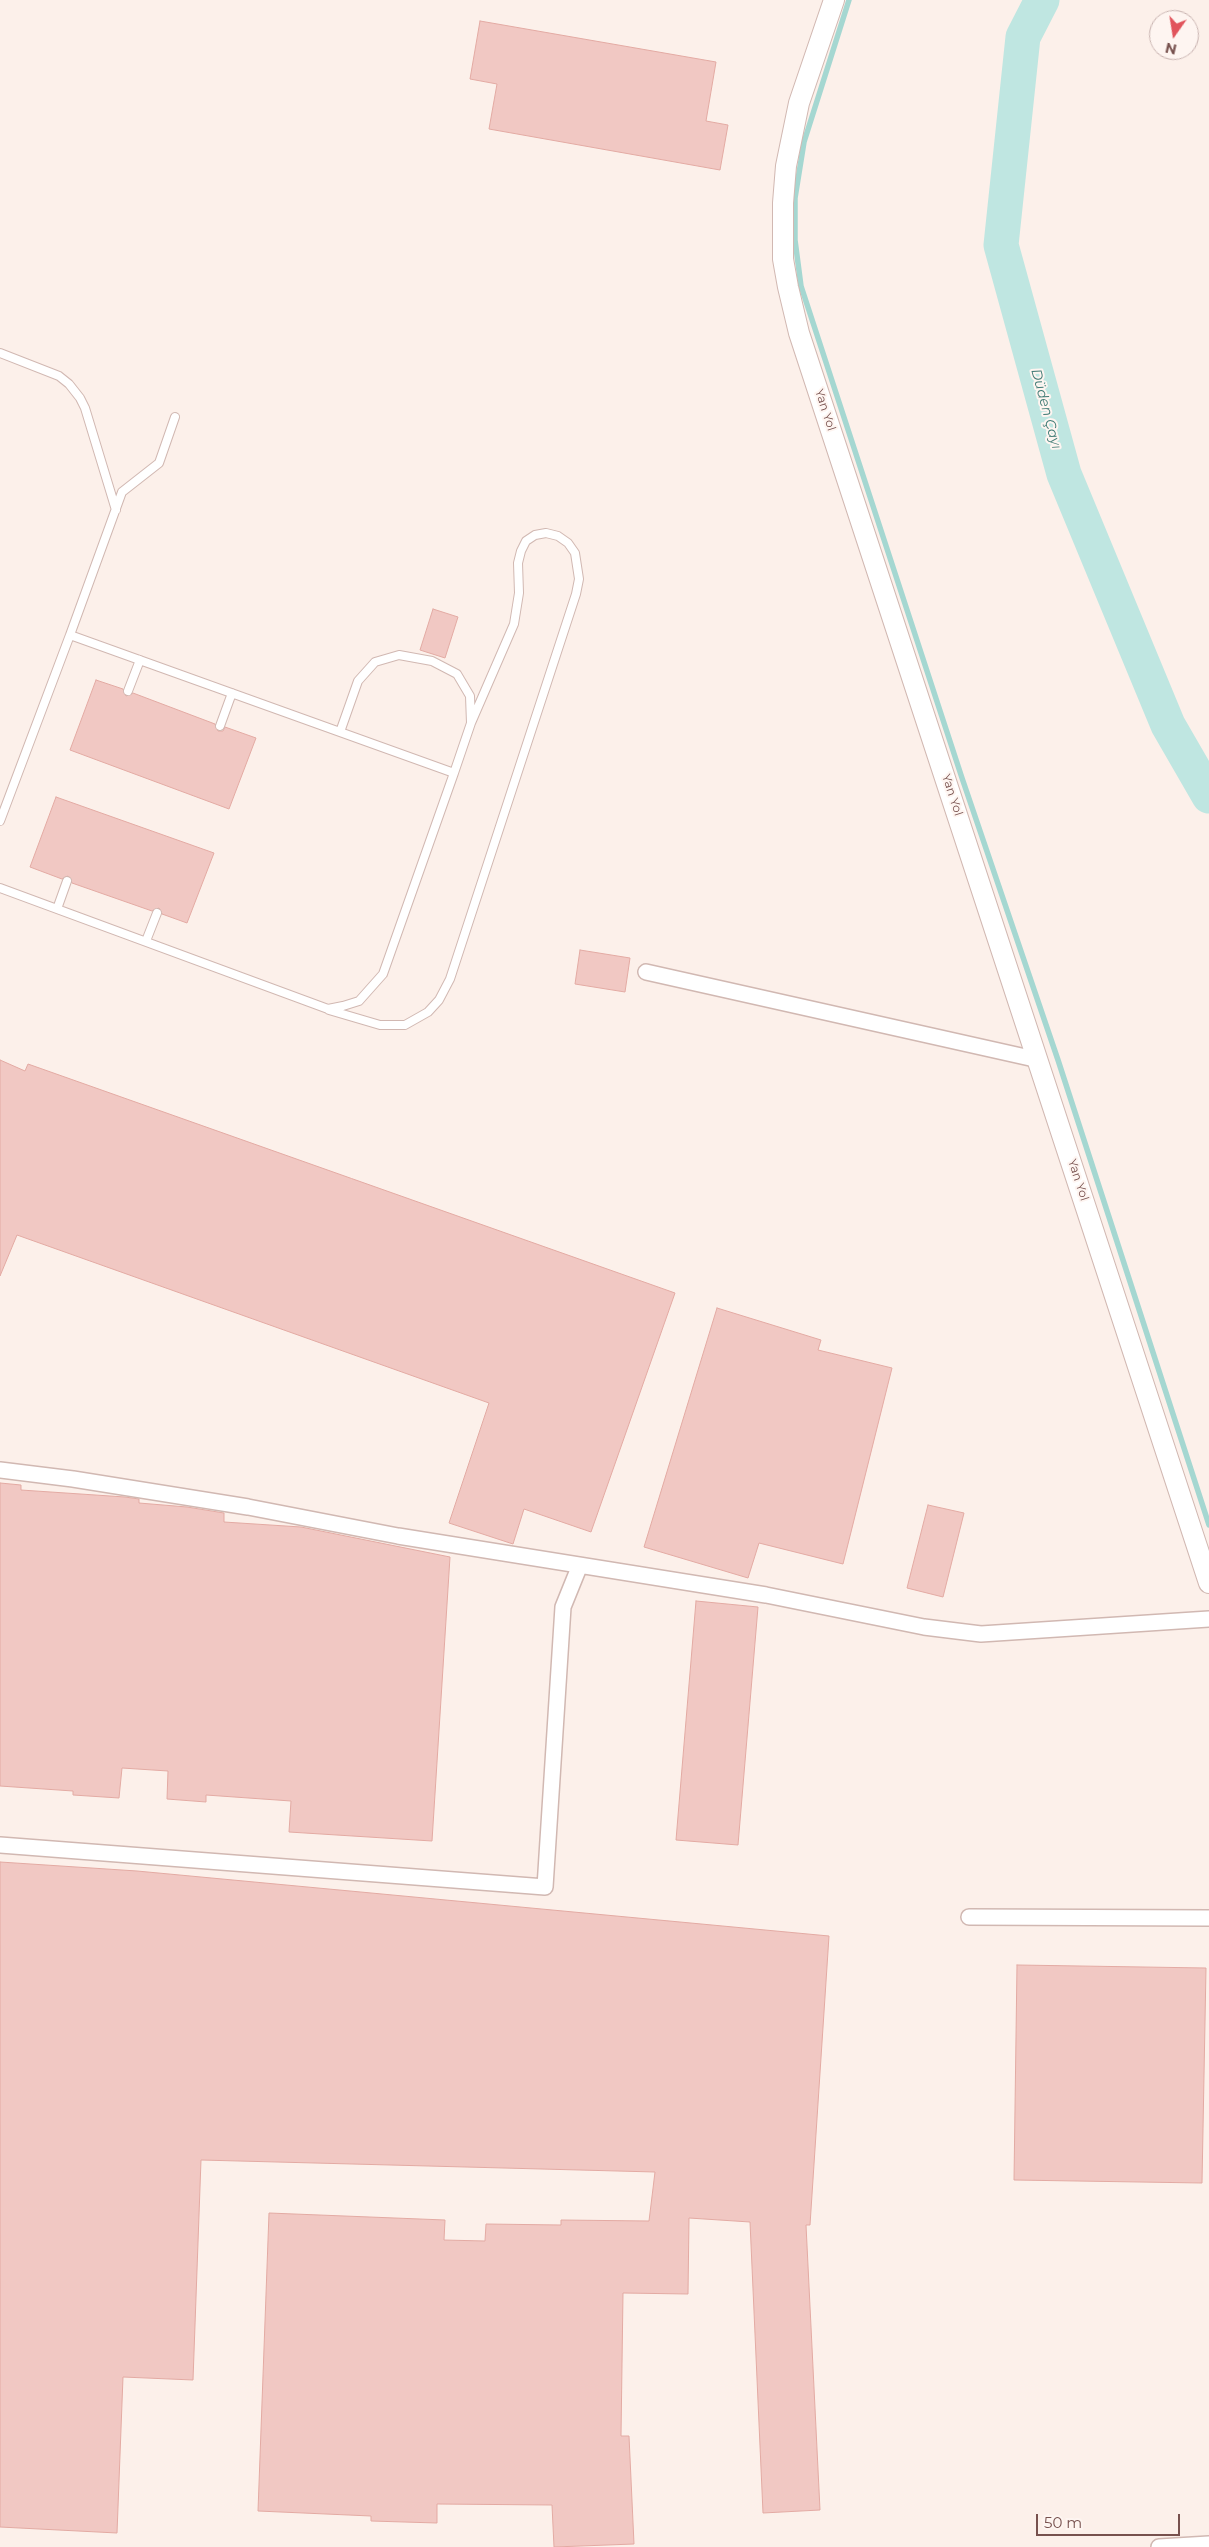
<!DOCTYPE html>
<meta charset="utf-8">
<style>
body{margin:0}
#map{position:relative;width:1209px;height:2547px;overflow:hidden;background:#fcf0ea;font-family:Montserrat,sans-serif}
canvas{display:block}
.north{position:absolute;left:1149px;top:10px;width:50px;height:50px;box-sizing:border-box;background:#fef5f1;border:1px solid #c8b3b0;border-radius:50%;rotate:193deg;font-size:14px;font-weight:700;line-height:20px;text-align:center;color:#77514e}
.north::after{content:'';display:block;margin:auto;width:18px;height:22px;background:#e1545c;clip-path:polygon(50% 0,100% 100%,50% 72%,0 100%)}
.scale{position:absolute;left:1036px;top:2514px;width:144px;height:22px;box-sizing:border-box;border:2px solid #77514e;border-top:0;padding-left:6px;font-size:15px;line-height:18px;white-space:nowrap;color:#77514e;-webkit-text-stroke:4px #fef5f1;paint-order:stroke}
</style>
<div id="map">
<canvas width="1209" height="2547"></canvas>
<div class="north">N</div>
<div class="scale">50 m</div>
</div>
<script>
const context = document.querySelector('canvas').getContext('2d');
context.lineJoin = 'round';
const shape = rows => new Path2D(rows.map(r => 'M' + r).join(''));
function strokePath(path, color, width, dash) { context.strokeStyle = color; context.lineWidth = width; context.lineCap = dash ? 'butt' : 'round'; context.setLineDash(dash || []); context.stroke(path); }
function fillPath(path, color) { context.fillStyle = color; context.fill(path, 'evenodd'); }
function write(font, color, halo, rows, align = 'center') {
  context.font = font + ' Montserrat,sans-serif'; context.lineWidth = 4; context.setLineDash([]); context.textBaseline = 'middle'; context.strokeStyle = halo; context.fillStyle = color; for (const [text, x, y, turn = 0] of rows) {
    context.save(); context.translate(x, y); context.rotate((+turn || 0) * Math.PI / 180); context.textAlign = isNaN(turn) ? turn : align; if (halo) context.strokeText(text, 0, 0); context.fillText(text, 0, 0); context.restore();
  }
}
strokePath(shape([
 [849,0,804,142,795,198,795,240,801,286,962,778,1058,1060,1209,1525]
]), '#a5d7d1', 5.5);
strokePath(shape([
 [1042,0,1023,37,1001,245,1064,474,1168,725,1209,796]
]), '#bfe6e1', 35);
const building = shape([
 [480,21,716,62,706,121,728,125,720,170,489,129,497,84,470,79,480,21],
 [433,609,458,617,445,658,420,650,433,609],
 [96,680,123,689,126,696,133,693,215,724,218,731,223,731,225,727,256,738,229,809,70,750,96,680],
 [56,797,214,853,187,923,162,914,159,908,152,911,72,883,68,876,62,879,30,867,56,797],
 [580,950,630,958,625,992,575,984,580,950],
 [0,1060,25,1071,28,1064,675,1293,591,1532,524,1509,513,1544,449,1523,489,1403,17,1235,0,1276,0,1060],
 [717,1308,821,1340,818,1350,892,1368,843,1564,759,1543,748,1578,644,1547,717,1308],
 [0,1483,21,1485,21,1490,125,1497,139,1499,139,1503,187,1507,224,1513,224,1522,301,1527,450,1557,432,1841,289,1832,291,1801,206,1795,206,1802,167,1799,168,1771,122,1768,119,1798,73,1795,73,1791,0,1786,0,1483],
 [928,1505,964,1513,943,1597,907,1588,928,1505],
 [696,1601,758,1607,738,1845,676,1840,696,1601],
 [0,1862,137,1871,829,1936,810,2225,806,2225,820,2510,763,2513,750,2222,689,2218,688,2294,623,2293,621,2436,629,2436,634,2544,554,2547,552,2505,437,2504,437,2523,371,2521,371,2516,258,2511,269,2213,445,2220,444,2240,485,2241,486,2224,561,2225,561,2220,649,2221,655,2172,201,2160,193,2380,123,2377,117,2533,0,2527,0,1862],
 [1017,1965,1206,1968,1202,2183,1014,2180,1017,1965]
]);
fillPath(building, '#f1c8c3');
strokePath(building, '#e3aaa3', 1);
const service = shape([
 [0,353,59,376,69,384,80,398,85,408,116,510],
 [70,635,122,492,159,463,175,417],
 [128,691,140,660],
 [220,726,232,693],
 [340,732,358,681,375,662,399,655,432,661,457,674,470,696,471,723,454,773],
 [0,821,70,635,454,773,383,974,359,1001,343,1006,328,1009,0,888],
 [57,909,67,881],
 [146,941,157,913],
 [329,1010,380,1025,405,1025,428,1012,439,1000,450,979,576,594,579,579,575,553,568,543,558,536,546,533,535,535,526,541,521,551,518,563,519,593,514,624,471,723]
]);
const minor = shape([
 [646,972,1039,1060],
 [0,1470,73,1479,248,1507,398,1536,766,1595,924,1627,981,1634,1209,1619],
 [0,1845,545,1887,563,1607,580,1565],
 [969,1917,1209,1918],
 [1159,2547,1209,2544]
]);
const tertiary = shape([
 [834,0,799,103,786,166,783,203,783,259,788,287,799,333,1209,1583]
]);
strokePath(service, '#d1b8b2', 10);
strokePath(minor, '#d1b8b2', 18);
strokePath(tertiary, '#d1b8b2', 22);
strokePath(service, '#fff', 8);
strokePath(minor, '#fff', 15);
strokePath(tertiary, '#fff', 20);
write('12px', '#77514e', '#fef5f1', [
 ["Yan Yol",825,410,72],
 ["Yan Yol",952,795,72],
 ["Yan Yol",1078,1180,72]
]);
write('italic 14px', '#417b75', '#fef5f1', [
 ["Düden Çayı",1046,409,75]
]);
</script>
